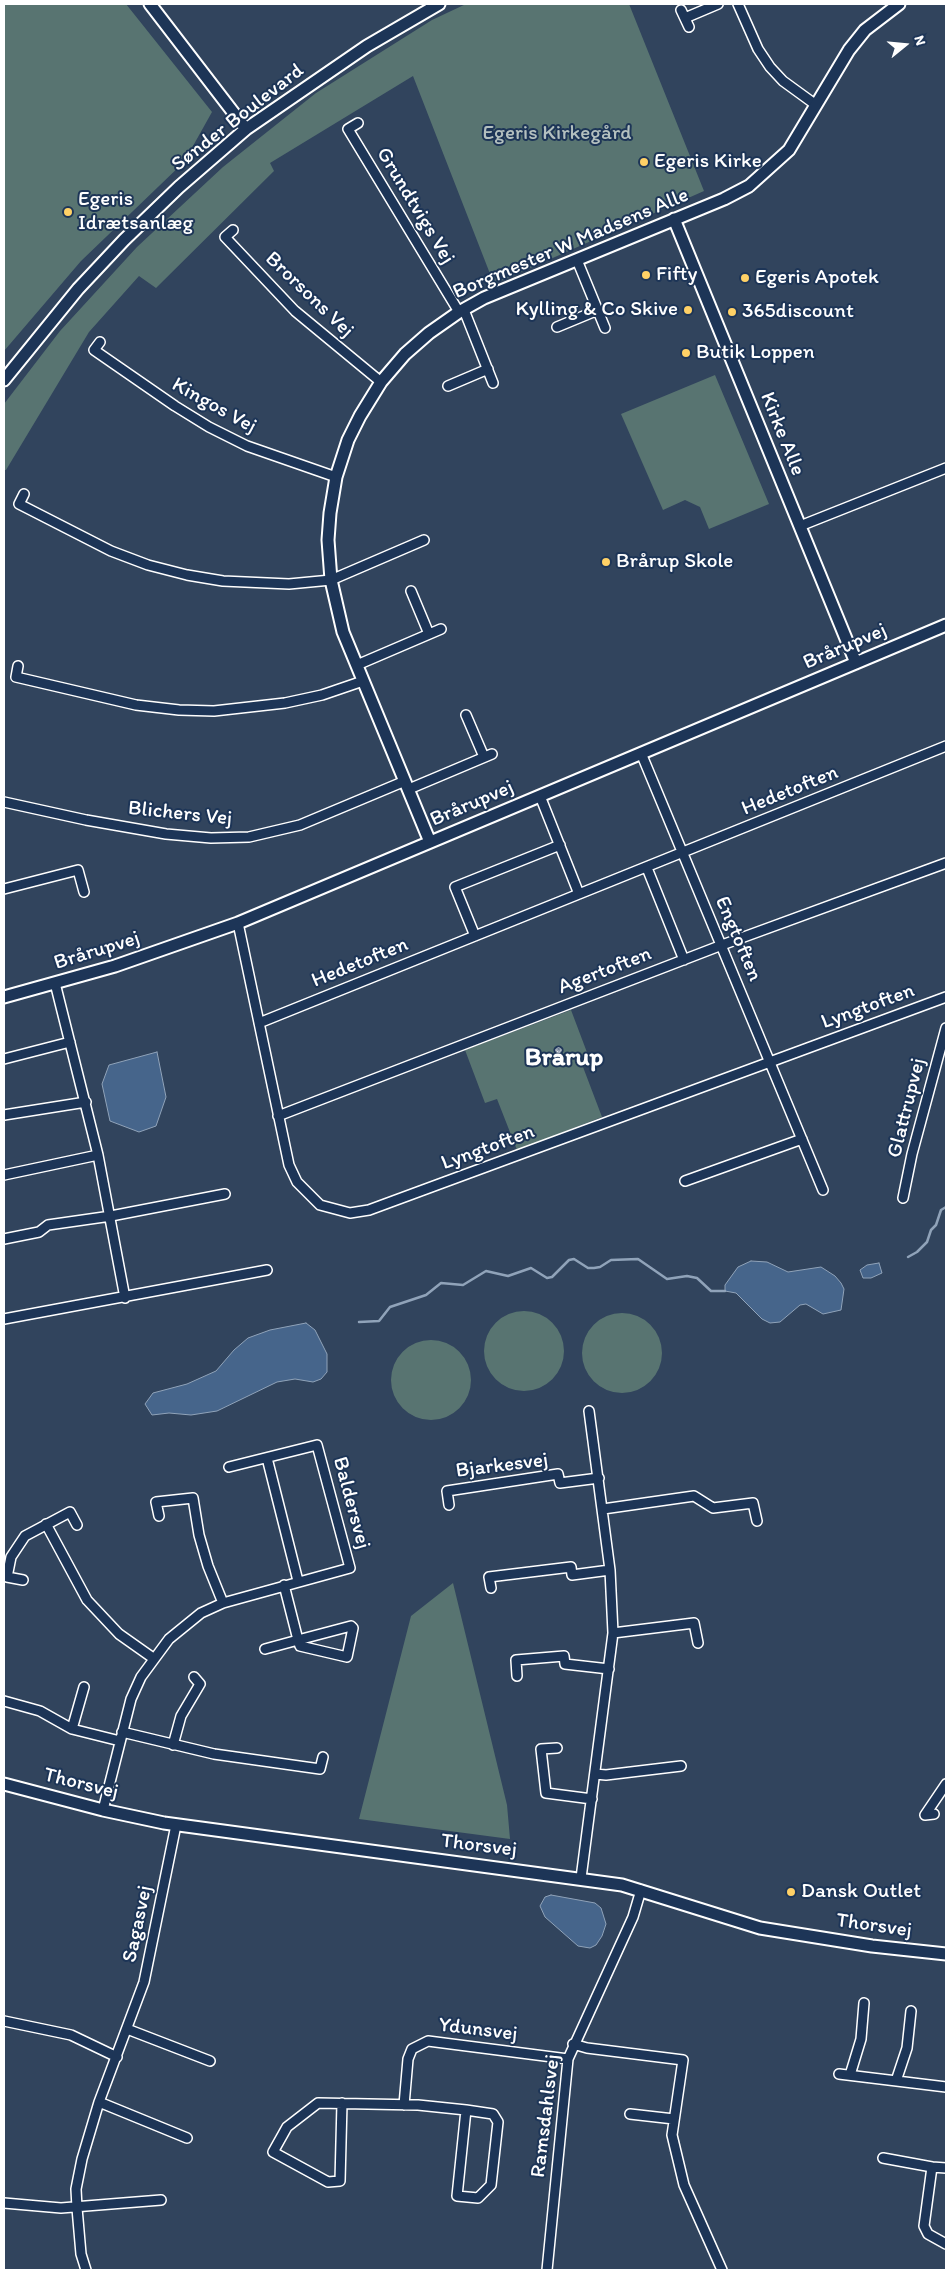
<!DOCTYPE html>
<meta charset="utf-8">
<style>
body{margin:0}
#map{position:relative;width:950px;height:2274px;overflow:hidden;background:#31445d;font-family:Itim,sans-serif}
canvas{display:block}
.frame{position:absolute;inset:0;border:5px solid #fff;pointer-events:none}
.north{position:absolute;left:880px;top:20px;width:50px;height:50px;-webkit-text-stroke:4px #1d3557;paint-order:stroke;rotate:73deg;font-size:14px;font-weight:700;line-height:20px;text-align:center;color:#fff}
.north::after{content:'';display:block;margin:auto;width:18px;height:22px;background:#fff;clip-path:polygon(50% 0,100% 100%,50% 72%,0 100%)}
</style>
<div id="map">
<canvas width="950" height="2274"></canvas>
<div class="frame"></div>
<div class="north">N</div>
</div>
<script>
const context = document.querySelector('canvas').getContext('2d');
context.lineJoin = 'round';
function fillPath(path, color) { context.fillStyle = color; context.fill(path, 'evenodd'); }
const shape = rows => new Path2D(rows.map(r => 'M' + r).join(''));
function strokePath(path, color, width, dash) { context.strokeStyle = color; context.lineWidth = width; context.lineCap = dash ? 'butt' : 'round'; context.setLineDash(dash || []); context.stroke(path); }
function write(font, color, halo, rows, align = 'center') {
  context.font = font + ' Itim,sans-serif'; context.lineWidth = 4; context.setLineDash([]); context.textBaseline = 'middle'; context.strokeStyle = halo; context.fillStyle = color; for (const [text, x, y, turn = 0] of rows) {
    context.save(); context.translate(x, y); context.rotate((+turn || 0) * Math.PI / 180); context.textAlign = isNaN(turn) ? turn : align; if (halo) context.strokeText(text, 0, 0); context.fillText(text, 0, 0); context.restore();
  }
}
fillPath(shape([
 [4,4,126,4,212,112,184,162,81,261,4,351],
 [466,4,629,4,704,191,494,284,413,76,270,163,274,171,156,288,139,276,89,332,6,470,4,470,4,404,60,331,137,247,223,167,316,93,432,20],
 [715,375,769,504,709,529,700,507,685,500,663,510,621,414],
 [571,1010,591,1063,583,1067,602,1117,517,1150,497,1099,485,1103,465,1050],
 '484 1351a40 40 0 1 1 80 0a40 40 0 1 1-80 0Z',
 '582 1353a40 40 0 1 1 80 0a40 40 0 1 1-80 0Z',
 '391 1380a40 40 0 1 1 80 0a40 40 0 1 1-80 0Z',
 [453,1583,507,1805,510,1839,359,1819,411,1616]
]), '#587471');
const water = shape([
 [157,1052,166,1097,156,1126,139,1132,110,1121,102,1084,109,1065,157,1052],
 [751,1261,767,1262,788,1272,821,1267,835,1276,841,1283,844,1289,841,1310,823,1314,806,1304,800,1305,780,1322,770,1323,762,1319,736,1293,725,1291,725,1285,738,1267,751,1261],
 [879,1263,882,1273,871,1278,863,1278,860,1270,867,1265,879,1263],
 [306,1323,315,1330,327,1354,327,1372,321,1379,313,1382,295,1379,277,1382,217,1411,191,1415,169,1413,152,1415,145,1404,153,1393,187,1384,216,1371,234,1350,248,1338,270,1330,306,1323],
 [551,1895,595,1903,601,1908,606,1924,602,1936,596,1945,590,1948,578,1946,545,1917,540,1906,545,1897,551,1895]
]);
fillPath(water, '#46658b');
strokePath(water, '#90a3b9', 1);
strokePath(shape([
 [908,1257,917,1252,927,1242,931,1230,936,1225,941,1210,946,1207],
 [359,1322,379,1321,390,1307,426,1295,441,1283,463,1285,486,1271,508,1276,531,1268,547,1278,552,1277,569,1260,574,1259,588,1268,594,1268,600,1267,611,1260,638,1259,667,1279,687,1276,697,1278,711,1291,725,1291]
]), '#90a3b9', 2.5);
const minor = shape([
 [738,4,758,49,770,67,783,81,816,105],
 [681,10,689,27],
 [685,18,718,4],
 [358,123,348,129,459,312],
 [233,230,225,237,295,311,381,382],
 [577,260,605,328],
 [464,310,493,383],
 [557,327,598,310],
 [100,342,94,350,175,406,209,427,247,446,336,477],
 [448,386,488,369],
 [24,494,19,504,111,551,148,565,187,575,223,581,289,584,331,580,424,540],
 [800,526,946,468],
 [411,591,429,634],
 [357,665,441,629],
 [18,666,16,677,136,705,179,710,214,711,285,703,322,695,363,681],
 [466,715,484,757],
 [641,753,823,1190],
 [409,789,492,754],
 [540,796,579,894],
 [4,802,86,820,166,834,211,838,249,837,300,825,405,781],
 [647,868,684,960],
 [4,889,78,870,84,892],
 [238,923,289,1165,297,1182,320,1205,350,1213,369,1210,946,997],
 [475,936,455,887,560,845],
 [55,983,98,1155,125,1298],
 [259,1023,946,746],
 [4,1059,70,1042],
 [4,1115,86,1102],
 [278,1116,722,945,946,863],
 [4,1175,98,1155],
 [685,1181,802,1139],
 [903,1198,912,1154,946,1028],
 [4,1239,39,1232,48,1225,111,1216,225,1194],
 [4,1319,267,1270],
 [267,1458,298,1581],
 [449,1505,447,1491,558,1474,560,1483,599,1478],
 [603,1509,694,1496,713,1508,753,1503,757,1521],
 [159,1516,156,1502,193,1498,199,1535,208,1566,223,1603],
 [46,1524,87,1600,119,1634,153,1658],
 [23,1580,7,1577,11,1557,25,1536,70,1512,77,1525],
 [491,1588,489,1577,571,1567,572,1575,610,1570],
 [613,1633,694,1623,698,1643],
 [265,1649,298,1640,300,1646,347,1657,353,1628,351,1626,298,1640,284,1585],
 [517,1676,516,1660,564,1656,565,1664,609,1669],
 [4,1701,40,1711,72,1729,120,1741],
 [72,1729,84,1687],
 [122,1732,214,1754,320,1769,323,1757],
 [173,1745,181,1716,200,1684,194,1677],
 [557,1748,541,1749,546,1793,592,1799],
 [595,1774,606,1775,681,1766],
 [103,1810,131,1699,141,1677,169,1639,201,1613,223,1603,350,1568,317,1445,229,1467],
 [934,1814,925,1815,946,1784],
 [581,1878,613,1633,610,1570,589,1411],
 [4,2021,71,2035,117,2057],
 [127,2029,210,2061],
 [573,2044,587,2048,683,2060,672,2135,684,2185,722,2270],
 [839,2074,946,2087],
 [850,2075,861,2039,864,2003],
 [896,2081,907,2048,911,2011],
 [99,2102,187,2138],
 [342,2103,340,2181,328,2182,273,2152,287,2127,318,2103,418,2105,466,2110,493,2114,498,2122,491,2185,478,2198,457,2196,466,2110],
 [404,2105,408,2059,412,2049,428,2041,568,2059],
 [630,2114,674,2119],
 [883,2158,932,2167],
 [946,2168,932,2167,924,2226,928,2234,946,2244],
 [4,2203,61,2208,161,2200],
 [86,2270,81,2254,77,2208,76,2189,82,2159,99,2102,144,1982,176,1825],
 [547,2270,568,2059,633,1917,641,1890]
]);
const tertiary = shape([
 [150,4,246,129],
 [674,219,856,663],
 [4,380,78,289,124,240,179,187,246,129,367,46,439,4],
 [430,842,343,632,331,580,328,540,330,513,336,477,348,440,360,416,381,382,405,354,429,333,459,312,484,298,724,199,749,186,789,150,849,50,865,30,899,4],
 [4,997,115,966,238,923,946,625],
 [4,1784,103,1810,164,1823,622,1885,760,1928,872,1946,946,1954]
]);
strokePath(minor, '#fff', 12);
strokePath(tertiary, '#fff', 15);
strokePath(minor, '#1d3557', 9);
strokePath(tertiary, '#1d3557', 11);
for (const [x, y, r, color] of [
 [644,162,5,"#ffd166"],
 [68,212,5,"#ffd166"],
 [646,275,5,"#ffd166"],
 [745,278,5,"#ffd166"],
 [688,310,5,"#ffd166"],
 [732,312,5,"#ffd166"],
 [686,353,5,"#ffd166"],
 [606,562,5,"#ffd166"],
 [791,1892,5,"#ffd166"]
]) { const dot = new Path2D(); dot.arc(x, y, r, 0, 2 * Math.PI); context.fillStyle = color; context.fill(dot); strokePath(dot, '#1d3557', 2); }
write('21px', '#fff', '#1d3557', [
 ["Sønder Boulevard",238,118,-38],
 ["Grundtvigs Vej",415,206,59],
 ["Borgmester W Madsens Alle",571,244,-23],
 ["Brorsons Vej",309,295,44],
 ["Kingos Vej",214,406,29],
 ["Kirke Alle",782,434,68],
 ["Brårupvej",845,647,-23],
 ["Hedetoften",790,791,-22],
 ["Brårupvej",472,804,-23],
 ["Blichers Vej",180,814,6],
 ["Engtoften",738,939,67],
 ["Brårupvej",97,951,-17],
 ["Hedetoften",360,963,-22],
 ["Agertoften",605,971,-21],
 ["Lyngtoften",868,1007,-20],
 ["Glattrupvej",907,1108,-76],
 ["Lyngtoften",488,1148,-20],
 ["Bjarkesvej",502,1466,-7],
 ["Baldersvej",351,1503,75],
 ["Thorsvej",81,1784,14],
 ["Thorsvej",479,1846,7],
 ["Sagasvej",138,1924,-78],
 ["Thorsvej",874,1926,8],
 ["Ydunsvej",478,2030,7],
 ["Ramsdahlsvej",546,2116,-83]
]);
write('21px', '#b4c0bf', '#1d3557', [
 ["Egeris Kirkegård",557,134]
]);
write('21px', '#fff', '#1d3557', [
 ["Egeris Kirke",654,162],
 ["Egeris",78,200],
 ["Idrætsanlæg",78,224],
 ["Fifty",656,275],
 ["Egeris Apotek",755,278],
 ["Kylling & Co Skive",678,310,"right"],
 ["365discount",742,312],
 ["Butik Loppen",696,353],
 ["Brårup Skole",616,562],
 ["Dansk Outlet",801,1892]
], 'left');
write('bold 26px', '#fff', '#1d3557', [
 ["Brårup",564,1058]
]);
</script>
